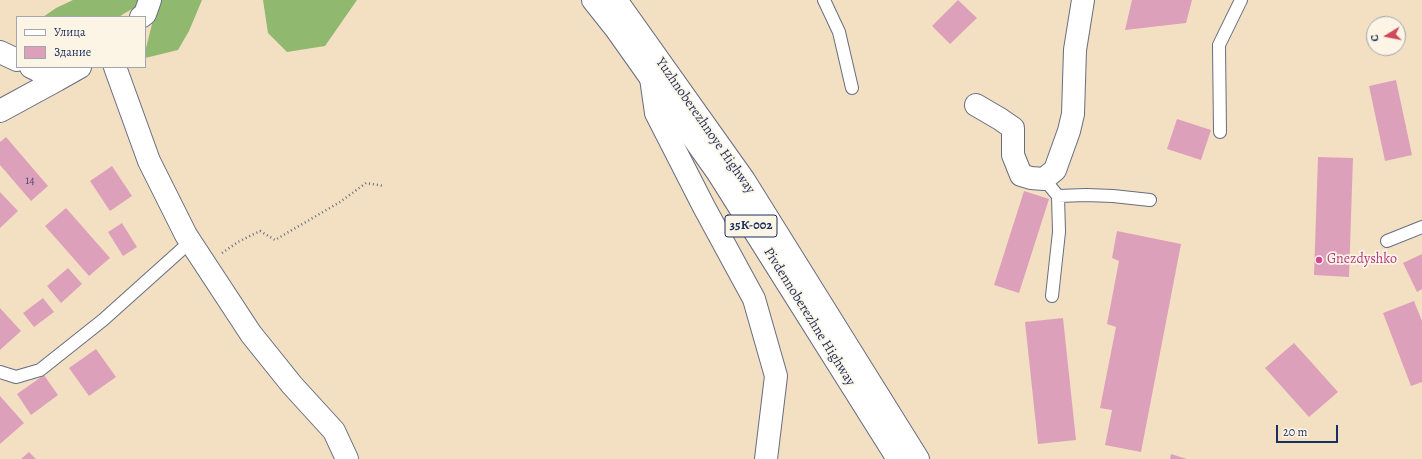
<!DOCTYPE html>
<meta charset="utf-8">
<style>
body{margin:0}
#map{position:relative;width:1422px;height:459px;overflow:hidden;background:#f3e0c2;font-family:Alegreya,serif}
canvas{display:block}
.legend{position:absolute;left:16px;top:16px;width:130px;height:52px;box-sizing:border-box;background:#fcf5e5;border:1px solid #a2a6af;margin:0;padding:5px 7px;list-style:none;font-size:12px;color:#1b2f5e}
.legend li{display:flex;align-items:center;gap:8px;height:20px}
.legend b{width:20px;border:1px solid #a2a6af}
.north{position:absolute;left:1366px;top:16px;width:40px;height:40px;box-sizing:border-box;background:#fcf5e5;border:1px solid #a2a6af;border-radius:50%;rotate:260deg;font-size:11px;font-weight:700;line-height:16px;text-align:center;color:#1b2f5e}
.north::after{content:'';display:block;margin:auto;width:14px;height:18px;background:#d1495b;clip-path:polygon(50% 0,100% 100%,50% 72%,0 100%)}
.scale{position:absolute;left:1276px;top:425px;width:62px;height:18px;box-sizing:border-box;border:2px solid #1b2f5e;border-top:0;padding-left:5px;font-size:12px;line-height:14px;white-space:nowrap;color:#1b2f5e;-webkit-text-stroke:3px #fcf5e5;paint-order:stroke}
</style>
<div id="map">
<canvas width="1422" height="459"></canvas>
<ul class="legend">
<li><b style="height:5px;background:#fff"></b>Улица</li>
<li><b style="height:11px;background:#dda0bb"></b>Здание</li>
</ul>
<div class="north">С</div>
<div class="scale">20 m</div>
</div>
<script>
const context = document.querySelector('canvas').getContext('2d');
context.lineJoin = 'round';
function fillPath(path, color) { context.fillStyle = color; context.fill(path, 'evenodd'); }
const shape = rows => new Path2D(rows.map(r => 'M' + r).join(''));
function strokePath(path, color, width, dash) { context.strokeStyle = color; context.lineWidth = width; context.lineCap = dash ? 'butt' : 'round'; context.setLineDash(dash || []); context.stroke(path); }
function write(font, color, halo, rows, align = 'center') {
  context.font = font + ' Alegreya,serif'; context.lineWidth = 3.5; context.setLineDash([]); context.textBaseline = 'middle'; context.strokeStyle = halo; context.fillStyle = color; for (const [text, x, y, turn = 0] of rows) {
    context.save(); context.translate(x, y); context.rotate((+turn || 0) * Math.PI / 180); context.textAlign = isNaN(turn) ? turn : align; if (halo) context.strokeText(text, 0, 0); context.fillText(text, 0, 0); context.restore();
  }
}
fillPath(shape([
 [73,0,141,0,134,8,125,13,119,17,43,17,56,8],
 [158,0,202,0,189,31,178,50,145,58,145,52],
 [263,0,357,0,325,46,287,52,268,33]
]), '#90b86e');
fillPath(shape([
 [958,0,977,18,950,44,932,26],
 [1132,0,1192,0,1186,23,1125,30],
 [1396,80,1412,155,1385,161,1369,86],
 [1177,119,1211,130,1201,160,1167,149],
 [6,137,48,186,31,201,0,165,0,142],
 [1318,157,1353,158,1349,277,1314,275],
 [112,166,132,196,110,211,90,181],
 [1024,191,1049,199,1019,293,994,285],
 [0,192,18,211,0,228],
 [66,208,110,258,89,276,45,226],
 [122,223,137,247,123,256,108,232],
 [1117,231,1181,244,1141,452,1105,445,1112,410,1100,408,1116,327,1107,324,1119,261,1112,258],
 [1422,254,1422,289,1417,292,1403,263],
 [68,268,82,284,61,303,47,286],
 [43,298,54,312,34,327,23,313],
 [1414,301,1422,321,1422,382,1411,386,1383,313],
 [0,308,21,331,0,350],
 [1063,318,1076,440,1038,444,1025,322],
 [1294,343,1338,392,1309,417,1265,368],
 [96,349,116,377,89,396,69,368],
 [44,375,58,395,31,415,17,394],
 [0,396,24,423,0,444],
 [29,452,36,459,21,459],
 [1171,454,1187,459,1170,459]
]), '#dda0bb');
const service = shape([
 [824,0,839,32,852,88],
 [1220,132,1219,45,1241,0],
 [1044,179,1058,196,1059,232,1052,296],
 [1058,196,1086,195,1113,196,1150,200],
 [1387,241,1422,227],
 [0,372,16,377,40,370,103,320,190,242]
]);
const minor = shape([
 [141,17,145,14,150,0],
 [0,52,17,60],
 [31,67,57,80,80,67],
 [115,67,149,161,186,235,251,334,292,385,334,431,347,459],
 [651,78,656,113,704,207,754,299,776,376,766,459],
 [976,105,1000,119,1013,128,1013,155,1021,175,1031,178,1044,179,1055,170,1069,131,1073,114,1075,50,1083,0],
 [0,111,57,80]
]);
const trunk = shape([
 [593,0,616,29,718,173,898,459],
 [616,0,744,180,918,459]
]);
strokePath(service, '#676d81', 14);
strokePath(minor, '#676d81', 24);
strokePath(trunk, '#676d81', 24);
strokePath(shape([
 [222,253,238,242,260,231,275,240,340,202,366,183,384,186]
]), '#676d81', 2.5, [1, 3]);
strokePath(service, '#fff', 12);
strokePath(minor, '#fff', 22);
strokePath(trunk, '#fff', 22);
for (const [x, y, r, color] of [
 [1319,260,4,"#d1479c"]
]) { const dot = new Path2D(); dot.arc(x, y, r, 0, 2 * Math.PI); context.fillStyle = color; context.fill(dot); strokePath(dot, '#fcf5e5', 1.5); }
write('12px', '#4c4b75', null, [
 ["14",30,181]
]);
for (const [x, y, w] of [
 [751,226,52]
]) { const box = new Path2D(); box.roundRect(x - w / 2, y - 11, w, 22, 3); context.fillStyle = '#fcf5e5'; context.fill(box); strokePath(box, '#1b2f5e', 1); }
write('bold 13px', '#1b2f5e', null, [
 ["35К-002",751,226]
]);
write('14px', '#1b2f5e', '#fcf5e5', [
 ["Yuzhnoberezhnoye Highway",705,126,55],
 ["Pivdennoberezhne Highway",809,317,58]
]);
write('14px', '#b23c85', '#fcf5e5', [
 ["Gnezdyshko",1327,260]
], 'left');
</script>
